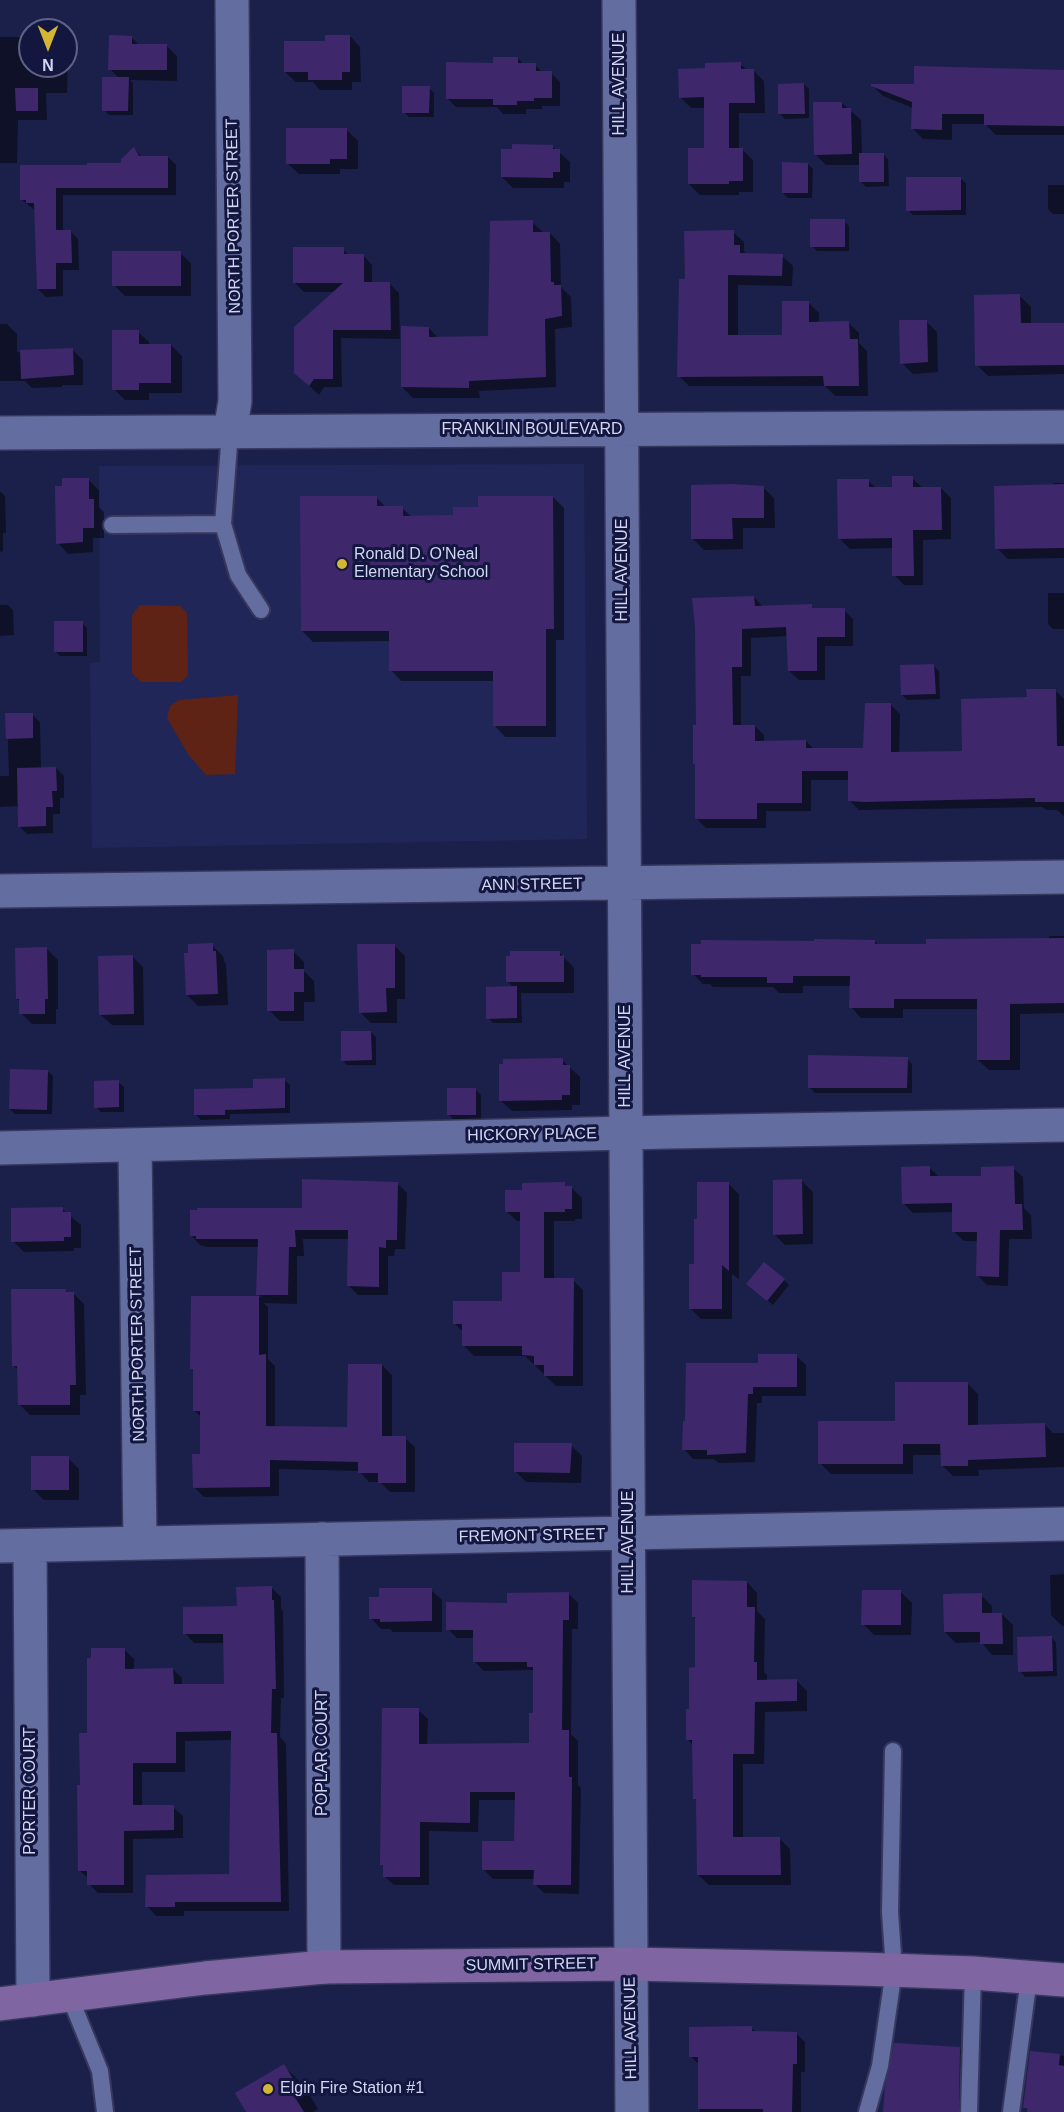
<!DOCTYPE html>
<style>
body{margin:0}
#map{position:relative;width:1064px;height:2112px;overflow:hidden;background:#1b204b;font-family:Helvetica,sans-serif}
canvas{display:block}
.north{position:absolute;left:18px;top:18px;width:60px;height:60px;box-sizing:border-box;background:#13163f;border:2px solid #5f6387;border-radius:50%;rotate:180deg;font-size:16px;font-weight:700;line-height:24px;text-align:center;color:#d1d7f3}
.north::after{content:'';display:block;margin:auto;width:21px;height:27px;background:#d4b635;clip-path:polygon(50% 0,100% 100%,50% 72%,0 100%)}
</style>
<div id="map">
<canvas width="1064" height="2112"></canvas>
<div class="north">N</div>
</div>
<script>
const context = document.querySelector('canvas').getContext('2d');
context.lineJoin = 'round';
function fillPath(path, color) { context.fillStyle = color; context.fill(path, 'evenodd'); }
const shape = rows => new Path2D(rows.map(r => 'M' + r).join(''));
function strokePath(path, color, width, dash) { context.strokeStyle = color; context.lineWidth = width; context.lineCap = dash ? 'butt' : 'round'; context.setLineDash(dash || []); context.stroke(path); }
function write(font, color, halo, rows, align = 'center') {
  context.font = font + ' Helvetica,sans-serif'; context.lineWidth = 6; context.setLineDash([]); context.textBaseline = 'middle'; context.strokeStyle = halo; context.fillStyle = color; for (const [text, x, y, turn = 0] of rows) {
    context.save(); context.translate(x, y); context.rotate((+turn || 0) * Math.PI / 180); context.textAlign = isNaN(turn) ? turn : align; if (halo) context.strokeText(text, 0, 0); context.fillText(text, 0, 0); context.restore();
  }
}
fillPath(shape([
 [584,464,587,839,92,848,90,663,100,662,99,466]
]), '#212658');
fillPath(shape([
 [140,605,180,606,187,613,188,675,181,682,141,682,132,673,132,615],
 [238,695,235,774,206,775,188,754,167,718,170,706,179,700]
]), '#5e2314');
fillPath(shape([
 [25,34,30,35,30,66,66,66,66,42,68,45,67,93,46,93,47,120,18,120,17,163,0,163,0,37,25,37],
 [350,36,360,47,361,82,352,82,352,90,320,90,313,82,296,82,285,72,326,42],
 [131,37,139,45,166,45,177,56,177,81,130,80,133,83,133,115,109,115,104,110,119,78,110,69],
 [518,58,524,65,535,65,543,73,551,73,560,82,560,106,542,106,542,109,526,109,526,114,503,114,497,107,456,107,447,98,495,64],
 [740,64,747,70,753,70,764,81,765,113,739,113,739,149,742,149,753,160,753,192,739,192,739,195,700,195,689,184,706,150,706,108,691,108,680,97,706,69],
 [1064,72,1064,135,996,135,985,124,952,124,952,140,923,139,913,129,913,108,883,96,873,86,915,86],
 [804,84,809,89,809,118,785,119,780,114],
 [429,88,434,93,434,117,409,117,404,112],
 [842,103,861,120,862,155,883,154,888,159,889,186,866,187,861,182,860,165,826,165,815,154],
 [347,130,358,141,358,169,340,169,340,174,299,174,288,164],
 [552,146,570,162,570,182,564,182,564,188,513,188,502,177],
 [134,149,142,157,168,157,176,165,176,195,63,195,63,231,70,231,78,239,79,270,63,270,63,296,46,297,38,289,36,211,22,200,88,167,123,164],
 [808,164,813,169,812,198,788,198,783,193],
 [960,178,966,183,966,215,913,215,908,210],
 [1048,185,1064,185,1064,214,1053,214,1048,209],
 [844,221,849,226,849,251,817,251,812,246],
 [532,222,544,233,550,233,560,244,561,287,571,297,572,327,555,329,556,387,479,391,480,398,413,398,402,387,403,339,341,338,342,387,324,387,319,395,305,382,336,292,304,292,295,283,343,249,349,255,363,255,372,265,372,283,389,283,399,293,400,339,429,328,438,338,490,337],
 [733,232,744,242,744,251,747,254,782,256,793,266,792,286,738,285,738,336,783,336,809,303,819,313,819,323,849,323,859,333,859,343,867,351,868,396,835,396,825,386,689,386,679,376,687,281],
 [180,253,191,263,191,296,125,296,114,285],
 [1020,296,1031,307,1031,325,1064,325,1064,374,988,376,977,365],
 [926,321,937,332,938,372,913,374,902,363],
 [0,324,7,324,17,334,17,352,73,350,83,360,83,385,62,385,62,387,32,388,25,381,0,381],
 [138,332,149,342,149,345,171,345,182,356,182,393,149,393,149,400,125,400,114,389],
 [912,478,923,488,941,488,951,498,951,539,923,540,923,585,904,585,894,575,894,548,850,549,840,539,868,480,877,489,894,489],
 [88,479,99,490,99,507,104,512,104,538,93,538,93,552,68,554,58,543],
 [1053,483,1064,483,1064,558,1008,559,997,548,1053,486],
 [763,487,774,498,775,528,743,528,743,549,704,550,693,539],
 [0,491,5,496,6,533,3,533,3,551,0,552],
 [376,497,387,508,402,508,412,517,454,517,480,508,553,497,564,508,564,640,556,640,556,737,505,737,495,726,494,681,401,681,391,670,391,641,313,642,302,631],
 [1048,593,1064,593,1064,629,1053,629,1048,624],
 [754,597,763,607,811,606,815,610,844,610,853,619,853,646,825,646,825,680,799,680,789,671,788,636,751,638,751,676,741,676,741,726,755,726,764,735,764,742,806,741,814,749,865,749,891,705,900,714,899,754,964,752,1028,698,1055,690,1064,699,1064,816,1057,810,1046,810,1042,807,859,810,850,801,850,780,811,780,811,811,766,811,766,828,706,828,697,819,695,764,698,726],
 [0,605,8,605,13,610,14,635,0,636],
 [82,623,87,628,87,656,60,656,55,651],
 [934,666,939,671,940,699,907,700,902,695],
 [7,714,32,714,40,722,41,768,56,768,64,776,64,798,60,798,60,814,53,814,53,833,27,834,19,826,19,809,16,806,0,807,0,776,9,776],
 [1049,936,1064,936,1064,1013,1020,1014,1020,1070,989,1070,978,1060,978,1009,903,1009,903,1018,861,1018,851,1007,851,986,803,986,803,993,779,993,773,987,713,987,710,984,703,984,693,974,875,941,878,945,927,945,1049,939],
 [212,945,223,956,224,961,226,964,228,1005,198,1006,187,995],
 [394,945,405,956,405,999,397,999,397,1023,371,1023,360,1012],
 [47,949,58,960,58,1009,56,1009,56,1024,32,1024,21,1013,21,1002,17,999],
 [293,951,304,962,304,971,314,981,315,1002,304,1002,304,1021,280,1021,269,1010],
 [559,952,574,968,574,993,521,993,522,1023,493,1023,488,1018,514,988,508,982],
 [132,956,143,967,144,1025,112,1025,101,1015],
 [371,1032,376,1037,376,1065,347,1065,342,1060],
 [907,1059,912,1064,912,1093,815,1093,810,1088],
 [562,1060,580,1077,580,1105,572,1105,572,1110,512,1111,501,1101],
 [48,1071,53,1076,52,1114,15,1114,10,1109],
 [284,1080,290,1085,290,1113,230,1114,230,1119,201,1120,196,1115,255,1089],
 [118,1082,124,1087,124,1112,101,1112,96,1107],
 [476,1090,481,1095,481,1119,453,1119,448,1114],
 [930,1168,940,1178,983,1177,1013,1168,1023,1177,1024,1208,1031,1215,1032,1239,1009,1239,1008,1286,987,1285,978,1276,978,1241,964,1241,954,1232,953,1212,913,1213,903,1203],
 [802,1181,813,1192,813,1244,785,1245,774,1234],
 [397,1183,407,1193,405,1249,395,1249,394,1256,388,1256,388,1295,358,1295,349,1286,349,1239,303,1239,304,1256,297,1256,297,1304,264,1303,268,1307,268,1359,275,1366,275,1427,348,1428,382,1365,392,1375,392,1438,405,1438,415,1447,415,1492,390,1492,380,1482,369,1482,359,1471,279,1469,279,1496,204,1497,194,1487,201,1455,201,1417,194,1410,194,1371,191,1368,192,1297,261,1297,258,1294,259,1247,207,1247,200,1245,191,1235,304,1209],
 [728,1183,739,1194,739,1279,732,1274,732,1319,701,1319,690,1308,698,1221],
 [564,1184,568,1188,572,1188,582,1198,582,1219,575,1219,575,1221,554,1221,554,1280,573,1280,583,1290,583,1386,556,1386,525,1356,474,1356,463,1345,463,1332,455,1324,503,1302,521,1274,521,1221,517,1221,506,1211,523,1192],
 [62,1209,81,1225,81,1248,74,1248,74,1251,24,1252,13,1241],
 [784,1280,789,1285,773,1305,753,1289],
 [65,1290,69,1294,73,1293,84,1304,86,1395,80,1395,80,1415,30,1415,19,1404,19,1371,14,1366],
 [796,1356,806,1365,806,1396,762,1396,762,1403,757,1403,755,1462,718,1463,714,1459,693,1459,684,1449,759,1365],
 [967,1383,978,1394,978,1427,1045,1425,1053,1433,1064,1433,1064,1467,978,1470,979,1476,953,1476,942,1465,942,1455,913,1455,913,1474,831,1474,820,1463],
 [571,1445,582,1456,581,1483,526,1482,515,1471],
 [68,1458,79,1469,79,1500,44,1500,33,1489],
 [1064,1574,1064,1626,1062,1626,1051,1615,1050,1575],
 [747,1582,757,1593,757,1611,765,1619,764,1672,767,1675,767,1681,796,1680,807,1691,807,1711,765,1712,764,1764,743,1764,743,1839,780,1839,790,1849,791,1885,709,1885,698,1875,698,1802,694,1798,694,1746,687,1739,696,1668,696,1620,693,1617],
 [271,1587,281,1597,281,1609,283,1611,284,1698,281,1698,280,1737,286,1744,289,1911,184,1911,184,1916,156,1916,147,1906,230,1875,232,1740,185,1741,185,1772,142,1772,142,1807,173,1807,183,1816,183,1838,133,1839,133,1893,98,1893,89,1884,89,1879,80,1871,82,1786,89,1734,125,1650,134,1659,134,1670,173,1669,182,1678,182,1685,226,1685,225,1643,194,1643,185,1633,238,1608],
 [431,1590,442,1600,442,1632,393,1632,390,1629,381,1629,371,1618],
 [901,1592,912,1603,911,1635,874,1635,863,1624],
 [569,1594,578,1603,578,1629,572,1629,571,1734,578,1741,578,1785,581,1788,579,1894,544,1893,535,1884,535,1879,493,1879,484,1870,516,1843,516,1800,479,1800,478,1832,429,1831,429,1885,394,1885,384,1876,384,1867,382,1864,418,1710,428,1719,427,1746,530,1744,534,1715,534,1672,533,1670,484,1671,475,1662,475,1638,457,1638,448,1629,509,1605],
 [981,1595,992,1606,992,1614,1002,1614,1013,1625,1013,1655,992,1655,981,1642,956,1643,945,1632],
 [1051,1637,1056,1642,1057,1676,1025,1677,1020,1671],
 [751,2028,756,2032,796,2033,805,2042,805,2072,801,2072,801,2112,700,2112,700,2065,690,2056],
 [960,2049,976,2065,975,2112,885,2112],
 [1031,2052,1064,2056,1064,2112,1029,2112,1025,2107],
 [284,2066,305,2087,318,2109,313,2112,245,2112]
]), '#0007');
fillPath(shape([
 [109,35,132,36,132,44,167,44,167,70,108,70],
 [325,35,350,35,350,72,342,72,342,80,308,80,308,72,284,72,284,41,325,41],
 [493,57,518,57,518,63,536,63,536,71,552,71,552,98,534,98,534,101,517,101,517,105,493,105,493,99,446,99,446,62,493,63],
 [741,62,741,69,754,69,755,103,729,103,729,148,743,148,743,181,729,181,729,184,688,184,688,148,704,148,704,97,679,98,678,69,705,68,705,63],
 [914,66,1064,70,1064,126,984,125,984,114,942,114,942,130,911,129,912,102,871,86,871,84,914,84],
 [102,77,129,77,128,111,102,111],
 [804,83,805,114,778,114,778,84],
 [402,86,430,86,429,113,402,113],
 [15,88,38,88,38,111,16,111],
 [813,102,842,102,842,108,851,108,852,154,814,155],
 [286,128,347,128,347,159,330,159,330,164,286,164],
 [512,144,553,145,553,149,560,149,560,172,553,172,553,178,501,177,501,149,512,149],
 [134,147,139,156,168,156,168,188,56,188,56,230,71,230,72,263,56,263,56,289,37,289,34,203,26,203,26,200,20,200,20,165,87,165,87,163,121,163,121,159],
 [859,153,884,153,884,182,859,182],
 [782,162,808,163,808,193,782,193],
 [906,177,961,177,961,210,906,211],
 [810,219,845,219,845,247,810,247],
 [533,220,533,232,550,232,551,282,554,282,554,285,561,285,562,316,545,319,546,377,469,381,469,388,401,387,401,326,429,327,429,337,488,336,490,221],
 [734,230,734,245,740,245,740,253,783,254,782,276,728,275,728,335,782,335,782,301,809,301,809,322,849,321,850,339,858,339,859,386,824,386,823,376,677,377,679,279,685,279,684,231],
 [293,247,344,247,344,254,364,254,364,282,390,282,391,330,333,330,333,379,314,379,309,386,294,373,294,327,343,283,293,283],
 [112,251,181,251,181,286,112,286],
 [1020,294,1021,323,1064,323,1064,365,975,366,974,295],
 [899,320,927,320,928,362,900,364],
 [112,330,139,330,139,344,171,344,171,383,139,383,139,390,112,390],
 [73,348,74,375,21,379,20,350],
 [892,476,913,476,913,487,941,487,942,530,913,530,914,576,892,576,892,538,838,539,837,479,869,479,869,487,892,487],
 [62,478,89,478,89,499,94,499,94,528,83,528,83,542,56,544,55,486,62,486],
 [732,484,764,486,764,518,732,518,733,539,691,539,691,485],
 [1064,484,1064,548,995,549,994,486],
 [300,496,377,496,377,506,403,506,403,516,453,515,453,507,478,507,478,496,553,496,554,629,546,629,546,726,493,726,493,671,389,671,389,631,301,631],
 [754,596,755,606,812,604,812,608,845,608,845,637,817,637,817,671,788,671,786,627,742,629,742,667,732,667,733,725,755,725,755,741,806,740,806,748,863,748,865,703,891,703,891,752,962,751,961,699,1027,697,1026,689,1056,689,1057,746,1064,746,1064,802,1035,802,1035,798,864,802,848,801,848,771,802,771,802,803,757,803,757,819,695,819,695,764,693,764,693,725,696,725,695,627,692,598],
 [54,621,83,621,83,652,54,652],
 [934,664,936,694,901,695,900,665],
 [5,713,33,713,33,738,6,739],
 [56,767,57,791,52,791,53,807,46,807,46,826,18,827,17,768],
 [1064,938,1064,1003,1010,1004,1010,1060,977,1060,977,999,894,999,894,1008,849,1008,850,976,793,976,793,983,767,983,767,977,701,977,701,975,691,975,691,944,701,944,701,940,814,941,814,939,875,940,875,944,926,944,926,939],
 [213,943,213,951,216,951,218,994,186,995,184,953,188,953,188,944],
 [357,944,395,944,395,988,386,988,387,1012,359,1013],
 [47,947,48,999,45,999,45,1014,19,1014,19,999,16,999,15,948],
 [294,949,294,969,304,969,304,992,294,992,294,1011,267,1011,267,950],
 [510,951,560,951,560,956,564,955,564,982,506,982,506,956,510,956],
 [133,955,134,1014,99,1015,98,956],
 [517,986,517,1018,486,1019,486,987],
 [341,1031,371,1031,372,1060,341,1061],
 [808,1055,908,1057,907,1088,808,1088],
 [563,1058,563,1065,570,1065,570,1095,562,1095,562,1100,499,1101,499,1064,503,1064,503,1059],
 [10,1069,48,1070,47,1110,9,1109],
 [285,1078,285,1108,225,1110,225,1115,194,1115,194,1089,253,1088,253,1079],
 [119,1080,119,1107,94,1108,94,1081],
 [447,1088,476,1088,476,1115,447,1115],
 [930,1166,930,1176,981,1176,981,1167,1014,1166,1015,1204,1022,1204,1023,1230,1000,1230,999,1277,976,1276,977,1232,952,1232,952,1203,902,1204,901,1167],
 [302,1179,398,1182,397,1240,386,1240,386,1248,379,1247,379,1287,347,1286,348,1230,295,1230,296,1247,289,1247,288,1295,256,1295,258,1239,196,1239,196,1236,190,1236,190,1210,197,1210,197,1208,302,1208],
 [802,1179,803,1234,773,1235,773,1180],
 [565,1182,565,1186,572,1186,572,1209,565,1209,565,1212,544,1212,544,1278,574,1278,573,1376,544,1376,544,1365,534,1365,534,1356,522,1355,522,1346,462,1346,462,1324,453,1324,453,1301,502,1301,502,1272,520,1272,520,1212,505,1212,505,1190,522,1190,522,1183],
 [697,1182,729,1182,729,1271,722,1265,722,1309,689,1309,689,1264,694,1264,694,1219,697,1219],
 [63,1207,63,1212,71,1212,71,1237,64,1237,64,1241,11,1242,11,1208],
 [764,1262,785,1279,767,1301,746,1284],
 [11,1289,66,1289,66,1292,74,1292,76,1385,70,1385,70,1405,18,1405,17,1366,12,1366],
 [191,1296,259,1296,259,1355,266,1354,266,1426,347,1427,348,1364,382,1364,382,1436,406,1436,406,1483,378,1483,378,1473,358,1473,358,1462,270,1460,270,1487,193,1488,192,1454,200,1454,200,1411,193,1411,193,1369,190,1369],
 [758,1354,797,1354,797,1387,753,1387,753,1394,748,1394,746,1453,707,1455,707,1450,682,1450,683,1421,685,1421,686,1363,758,1363],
 [895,1382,968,1382,968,1425,1045,1423,1046,1457,968,1460,968,1466,941,1466,940,1444,903,1444,903,1464,818,1464,818,1421,895,1421],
 [514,1443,572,1443,570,1473,514,1472],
 [31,1456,69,1456,69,1490,31,1490],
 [692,1580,747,1581,747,1607,755,1607,754,1662,757,1662,757,1680,797,1679,797,1701,755,1702,754,1754,733,1754,733,1837,780,1837,781,1875,697,1875,696,1799,693,1799,692,1740,686,1740,686,1709,689,1709,689,1668,695,1667,695,1617,692,1617],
 [272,1586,272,1600,274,1600,276,1689,272,1689,271,1733,277,1733,281,1902,175,1902,175,1907,145,1907,146,1875,229,1874,231,1731,176,1732,176,1763,133,1763,133,1805,174,1805,174,1830,124,1831,124,1885,87,1885,87,1871,78,1871,77,1785,80,1785,79,1733,87,1733,87,1658,91,1658,91,1648,125,1648,125,1669,173,1668,174,1684,224,1684,223,1634,183,1634,183,1607,237,1606,236,1587],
 [379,1588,432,1588,432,1621,380,1622,380,1619,369,1619,369,1597,379,1597],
 [862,1590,901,1590,901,1625,861,1625],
 [569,1592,569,1620,563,1620,562,1730,569,1730,569,1777,572,1777,571,1885,533,1885,534,1870,482,1870,482,1841,514,1841,515,1792,470,1792,470,1823,420,1822,420,1877,383,1877,383,1865,380,1865,382,1708,419,1708,419,1744,529,1743,529,1713,533,1713,533,1667,527,1667,527,1662,473,1662,473,1630,446,1630,446,1602,507,1603,507,1593],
 [982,1593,982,1613,1002,1613,1003,1644,980,1644,980,1632,944,1632,943,1594],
 [1052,1636,1053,1671,1018,1672,1017,1637],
 [752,2026,752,2031,797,2032,797,2064,793,2064,792,2112,763,2112,763,2109,698,2109,698,2057,689,2057,689,2027],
 [894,2043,960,2047,959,2112,883,2112,885,2087],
 [1030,2051,1060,2054,1059,2065,1064,2066,1064,2112,1027,2112,1027,2108,1023,2108],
 [284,2064,298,2087,291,2091,304,2112,246,2112,235,2093]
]), '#3e286b');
const lane = shape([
 [230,432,223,524,238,575,261,610],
 [112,525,223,524],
 [69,1995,100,2071,105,2112],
 [867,2112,880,2066,894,1970,890,1912,893,1751],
 [969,2112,973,1973],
 [1011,2112,1029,1978]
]);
const street = shape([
 [619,0,632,2112],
 [230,432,235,401,232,0],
 [0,433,1064,427],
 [0,891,1064,877],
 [135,1145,140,1543],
 [0,1148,669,1132,1064,1125],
 [322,1539,324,1967],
 [0,1546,1064,1524],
 [30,1546,33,2000]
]);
const secondary = shape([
 [0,2004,205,1978,324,1967,630,1964,860,1969,973,1973,1064,1980]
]);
strokePath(lane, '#38385e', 20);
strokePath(street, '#38385e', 36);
strokePath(secondary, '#38385e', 36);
strokePath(lane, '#636d9f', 16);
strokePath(street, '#636d9f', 33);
strokePath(secondary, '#7f66a3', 33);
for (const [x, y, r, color] of [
 [342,564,6,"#d4b635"],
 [268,2089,6,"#d4b635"]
]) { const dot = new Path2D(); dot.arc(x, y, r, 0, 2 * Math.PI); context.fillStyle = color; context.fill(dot); strokePath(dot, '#13163f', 2); }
write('16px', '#d1d7f3', '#13163f', [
 ["HILL AVENUE",620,84,-90],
 ["NORTH PORTER STREET",234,216,-91],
 ["FRANKLIN BOULEVARD",532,430],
 ["HILL AVENUE",623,570,-90],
 ["ANN STREET",532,885,-1],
 ["HILL AVENUE",626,1056,-90],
 ["HICKORY PLACE",532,1135,-1],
 ["NORTH PORTER STREET",138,1344,-91],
 ["FREMONT STREET",532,1536,-1],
 ["HILL AVENUE",629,1542,-90],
 ["POPLAR COURT",323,1753,-90],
 ["PORTER COURT",31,1791,-90],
 ["SUMMIT STREET",531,1965,-1],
 ["HILL AVENUE",631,2028,-91]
]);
write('16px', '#d1d7f3', '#13163f', [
 ["Ronald D. O'Neal",354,555],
 ["Elementary School",354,573],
 ["Elgin Fire Station #1",280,2089]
], 'left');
</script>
